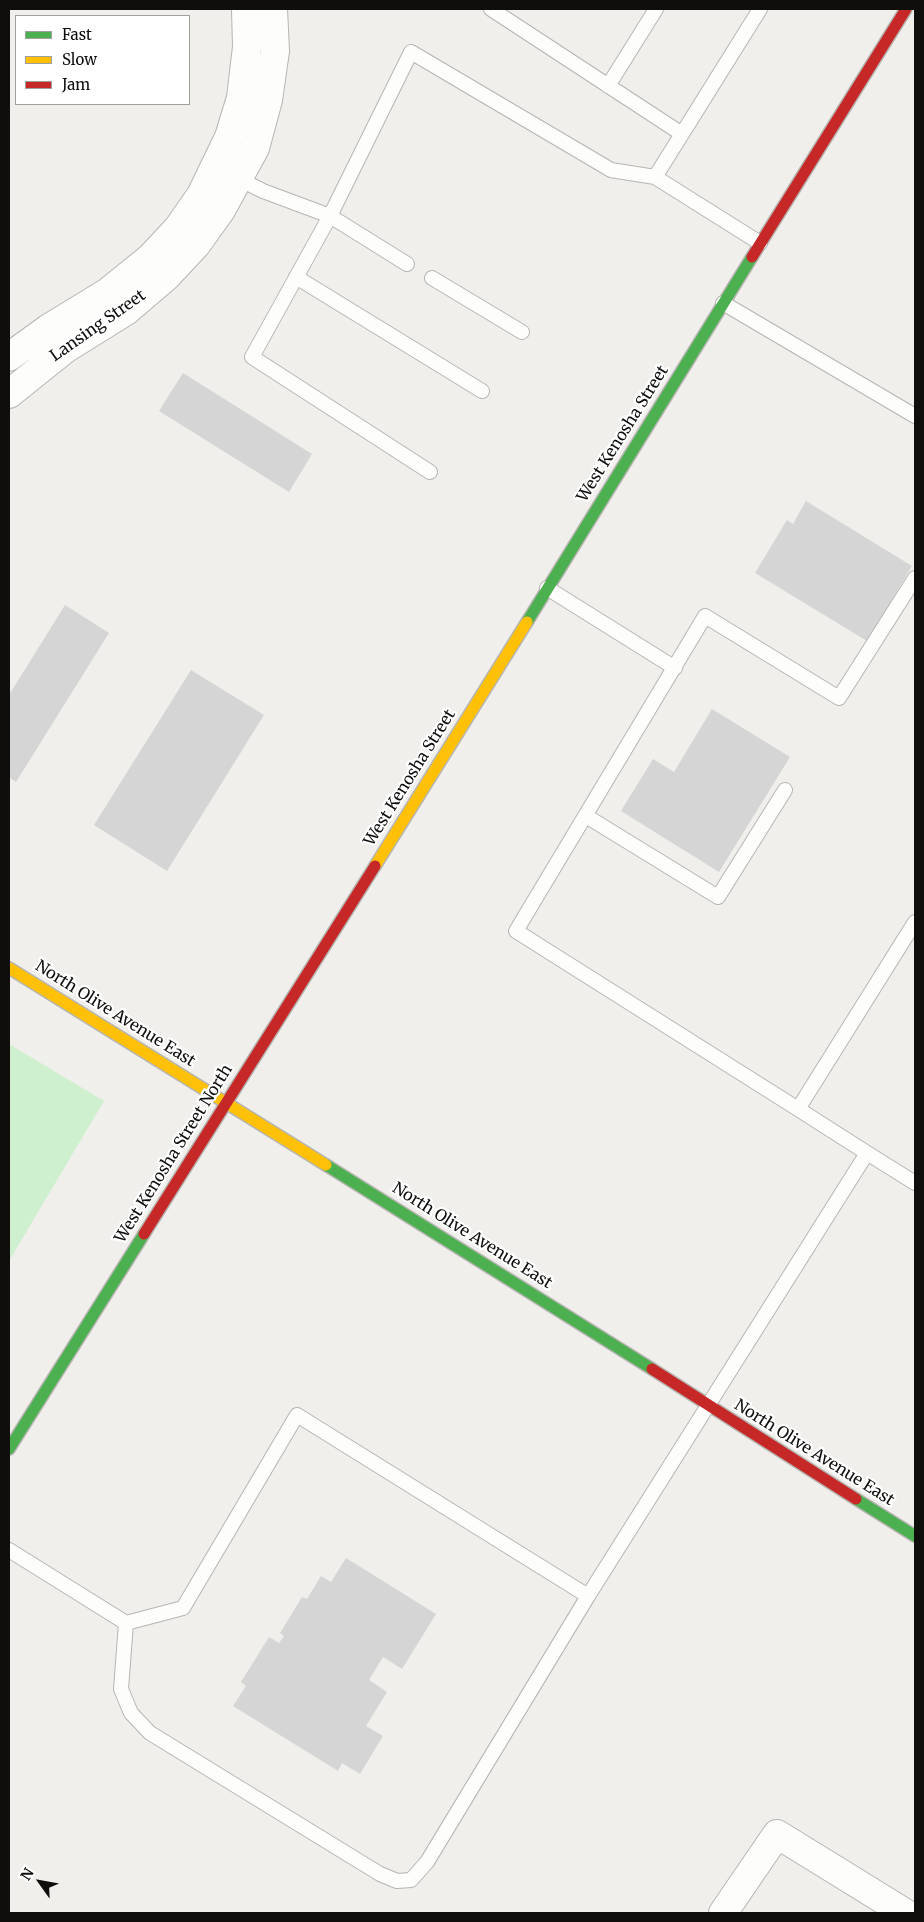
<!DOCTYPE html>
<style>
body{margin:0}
#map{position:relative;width:924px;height:1922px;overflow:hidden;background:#f0efeb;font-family:Merriweather,serif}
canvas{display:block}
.frame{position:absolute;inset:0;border:10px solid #0f0e0c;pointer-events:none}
.legend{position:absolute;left:15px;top:15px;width:175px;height:90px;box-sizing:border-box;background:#fff;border:1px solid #9f9f9e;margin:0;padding:6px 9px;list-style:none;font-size:15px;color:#0f0e0c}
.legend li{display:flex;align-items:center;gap:10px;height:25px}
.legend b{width:25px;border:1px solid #9f9f9e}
.north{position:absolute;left:15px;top:1857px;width:50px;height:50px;-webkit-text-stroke:4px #fff;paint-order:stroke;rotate:302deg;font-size:14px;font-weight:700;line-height:20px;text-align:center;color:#0f0e0c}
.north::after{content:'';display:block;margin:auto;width:18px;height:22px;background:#0f0e0c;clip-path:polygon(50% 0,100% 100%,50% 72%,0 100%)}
</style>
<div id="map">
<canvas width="924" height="1922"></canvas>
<div class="frame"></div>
<ul class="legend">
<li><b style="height:6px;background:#4caf50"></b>Fast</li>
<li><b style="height:6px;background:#ffc107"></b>Slow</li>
<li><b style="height:6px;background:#c62828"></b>Jam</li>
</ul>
<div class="north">N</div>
</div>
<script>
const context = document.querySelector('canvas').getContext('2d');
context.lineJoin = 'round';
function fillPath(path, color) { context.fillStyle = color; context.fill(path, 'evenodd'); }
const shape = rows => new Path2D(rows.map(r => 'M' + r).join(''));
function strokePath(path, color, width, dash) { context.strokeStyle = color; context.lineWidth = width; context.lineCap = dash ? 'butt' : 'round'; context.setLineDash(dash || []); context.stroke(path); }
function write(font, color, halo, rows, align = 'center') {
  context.font = font + ' Merriweather,serif'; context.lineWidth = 4.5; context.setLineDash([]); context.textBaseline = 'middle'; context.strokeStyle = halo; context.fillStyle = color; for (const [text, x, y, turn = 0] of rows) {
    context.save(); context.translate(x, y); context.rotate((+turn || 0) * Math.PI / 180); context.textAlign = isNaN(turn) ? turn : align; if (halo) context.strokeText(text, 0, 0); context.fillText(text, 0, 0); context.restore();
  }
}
fillPath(shape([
 [9,1044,104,1101,9,1261]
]), '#cef0ce');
fillPath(shape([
 [183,373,312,454,289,492,159,411],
 [806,501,912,566,867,641,755,573,787,520,793,524],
 [65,605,109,633,16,782,9,777,9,695],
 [191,670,264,715,167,871,94,825],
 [712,709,790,757,719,872,621,811,653,759,674,772],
 [346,1558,436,1614,402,1669,383,1657,369,1680,387,1692,366,1726,383,1736,360,1774,342,1763,338,1771,233,1706,246,1686,241,1682,269,1637,279,1643,284,1636,280,1633,302,1597,307,1599,321,1576,331,1582]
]), '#d6d5d5');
const lane = shape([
 [491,9,682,134,760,9],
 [608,86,656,9],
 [235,177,263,191,330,216,411,52,611,170,655,177,760,243],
 [655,177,682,134],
 [407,264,330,216,252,357,430,472],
 [296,277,482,391],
 [432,278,522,332],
 [723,303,915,416],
 [915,578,839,698,705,616,516,931,798,1109,915,922],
 [547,588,675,668],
 [586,816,718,897,785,790],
 [798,1109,867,1153],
 [9,1550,126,1623,183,1608,297,1415,588,1596,867,1153,915,1183],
 [126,1623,121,1689,131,1713,150,1733,380,1874,397,1881,411,1880,427,1862,588,1596]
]);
const street = shape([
 [9,357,49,328,108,292,150,258,178,228,201,195,229,137,241,98,247,47,246,9],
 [9,394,65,349,126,311,167,276,196,245,221,210,255,148,268,100,275,51,273,9],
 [723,1913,777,1834,905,1913]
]);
const fast = shape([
 [527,622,752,257],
 [326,1165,652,1369],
 [9,1449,144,1234],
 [856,1499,915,1536]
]);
const slow = shape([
 [375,866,527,622],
 [9,968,326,1165]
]);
const jam = shape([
 [752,257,906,9],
 [144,1234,375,866],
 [652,1369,856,1499]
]);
strokePath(lane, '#b6b5b1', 16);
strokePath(street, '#b6b5b1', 30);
strokePath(fast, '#b6b5b1', 14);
strokePath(slow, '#b6b5b1', 14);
strokePath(jam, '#b6b5b1', 14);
strokePath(lane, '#fdfdfc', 14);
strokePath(street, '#fdfdfc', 28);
strokePath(fast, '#4caf50', 11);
strokePath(slow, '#ffc107', 11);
strokePath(jam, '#c62828', 11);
write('16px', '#0f0e0c', '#fff', [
 ["Lansing Street",98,326,-35],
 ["West Kenosha Street",623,434,-58],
 ["West Kenosha Street",410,778,-58],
 ["North Olive Avenue East",115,1014,32],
 ["West Kenosha Street North",174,1154,-58],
 ["North Olive Avenue East",472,1236,32],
 ["North Olive Avenue East",814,1453,32]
]);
</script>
